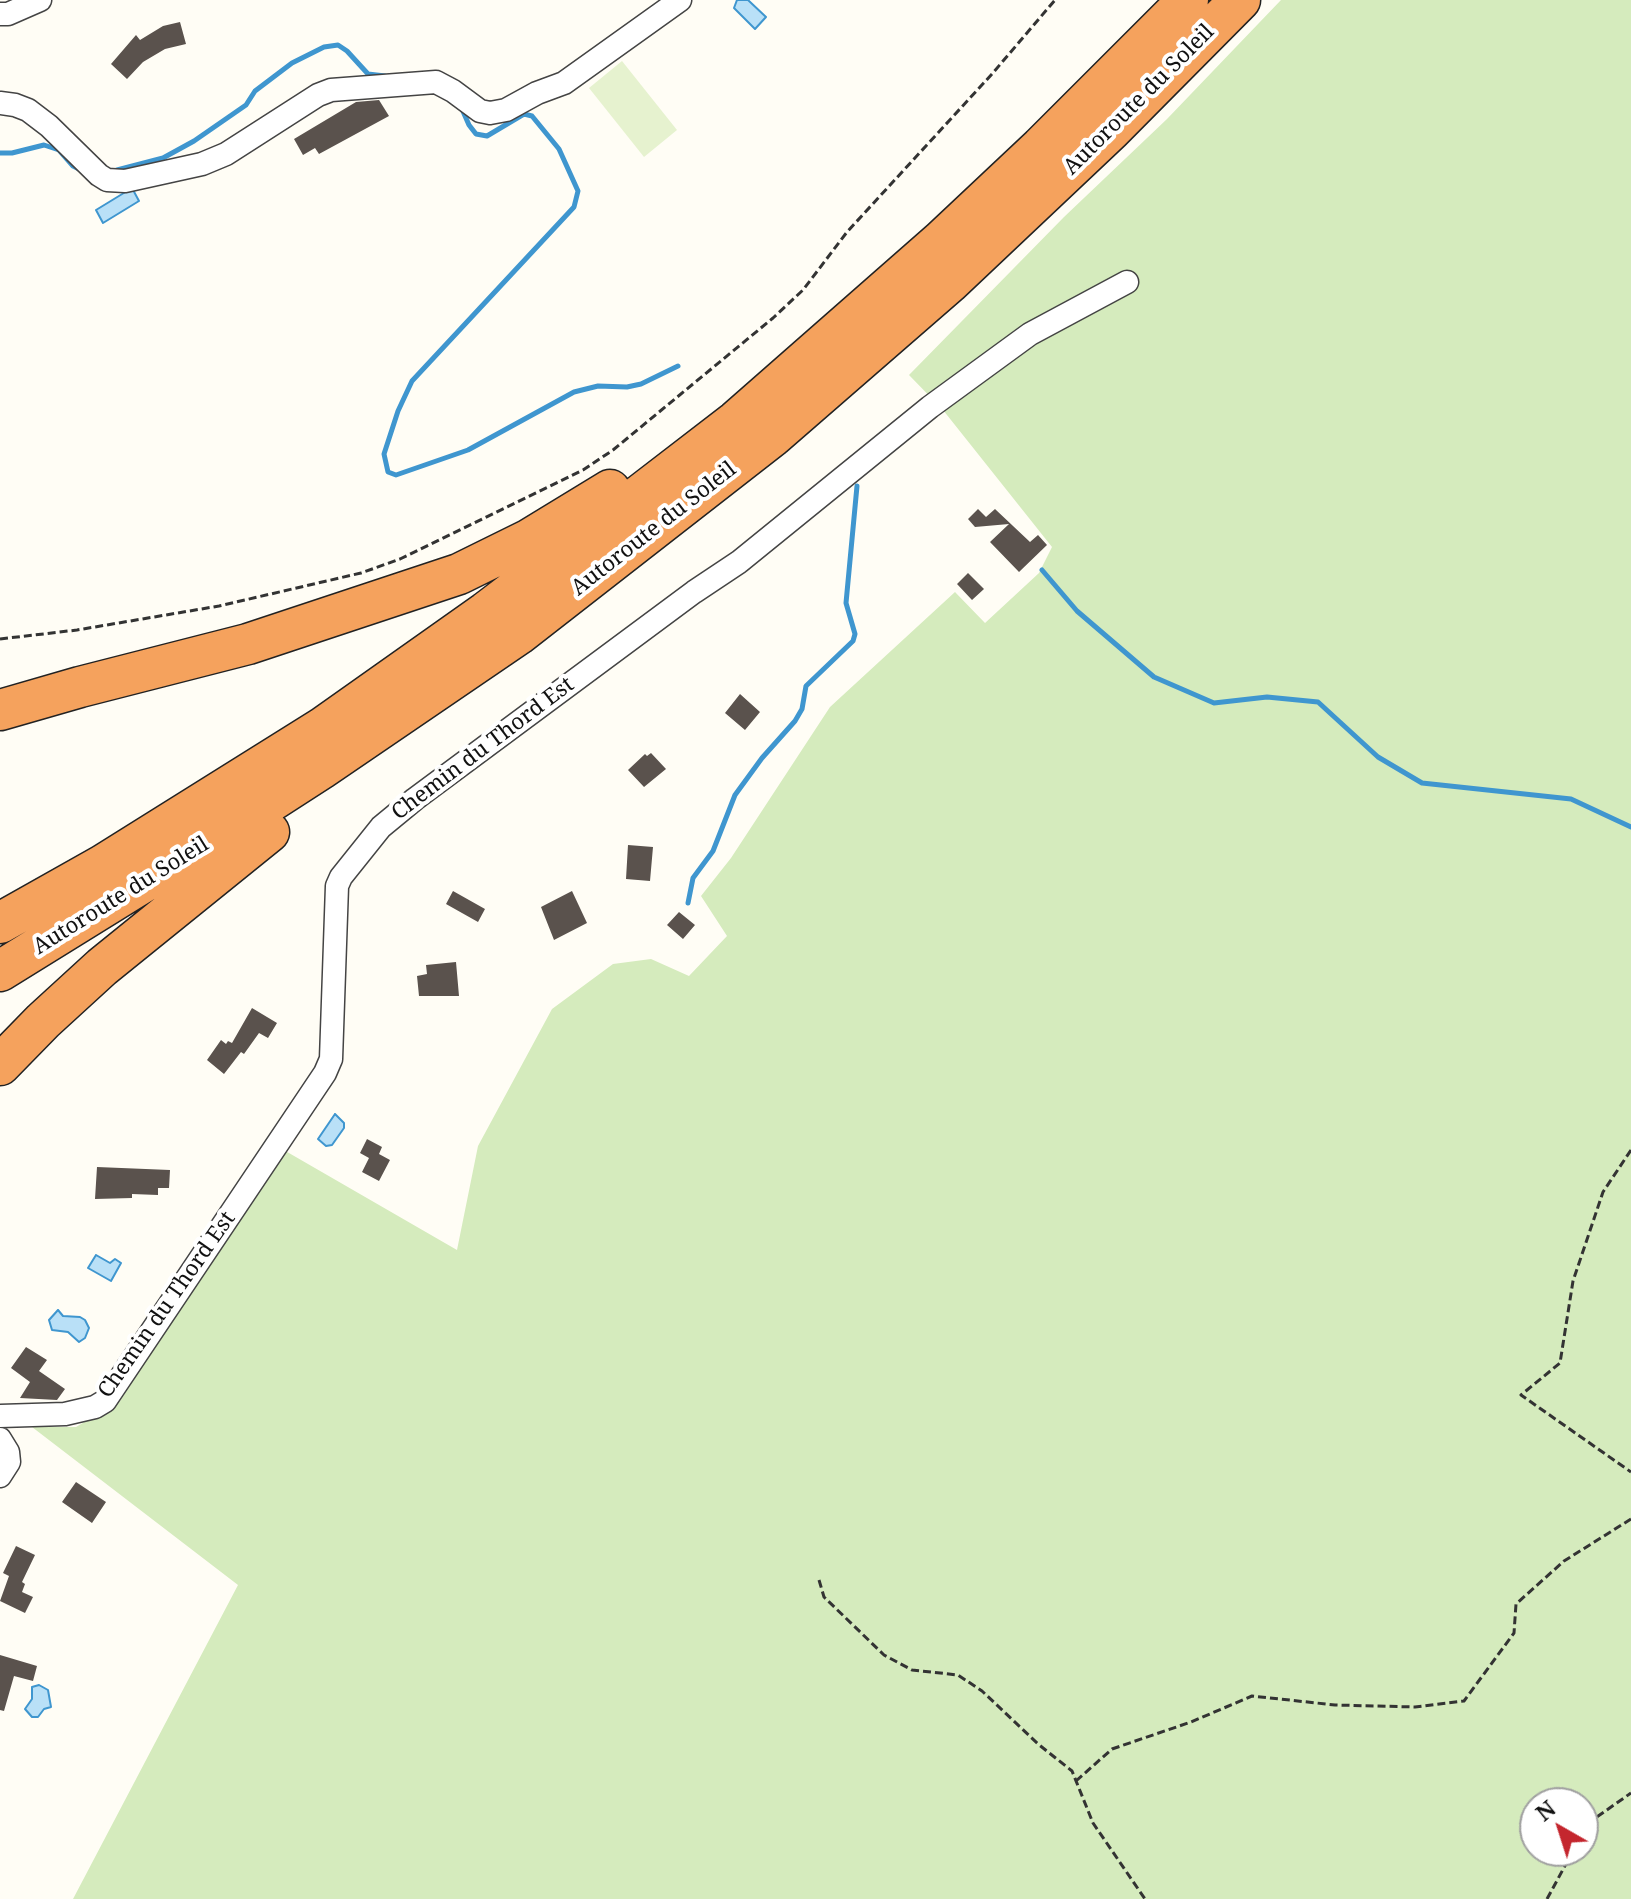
<!DOCTYPE html>
<style>
body{margin:0}
#map{position:relative;width:1631px;height:1899px;overflow:hidden;background:#fffdf5;font-family:"Noto Serif",serif}
canvas{display:block}
.north{position:absolute;left:1519px;top:1787px;width:80px;height:80px;box-sizing:border-box;background:#fff;border:2px solid #a0a0a0;border-radius:50%;rotate:321deg;font-size:22px;font-weight:700;line-height:32px;text-align:center;color:#111}
.north::after{content:'';display:block;margin:auto;width:28px;height:36px;background:#c4262e;clip-path:polygon(50% 0,100% 100%,50% 72%,0 100%)}
</style>
<div id="map">
<canvas width="1631" height="1899"></canvas>
<div class="north">N</div>
</div>
<script>
const context = document.querySelector('canvas').getContext('2d');
context.lineJoin = 'round';
function fillPath(path, color) { context.fillStyle = color; context.fill(path, 'evenodd'); }
const shape = rows => new Path2D(rows.map(r => 'M' + r).join(''));
function strokePath(path, color, width, dash) { context.strokeStyle = color; context.lineWidth = width; context.lineCap = dash ? 'butt' : 'round'; context.setLineDash(dash || []); context.stroke(path); }
function write(font, color, halo, rows, align = 'center') {
  context.font = font + ' "Noto Serif",serif'; context.lineWidth = 8; context.setLineDash([]); context.textBaseline = 'middle'; context.strokeStyle = halo; context.fillStyle = color; for (const [text, x, y, turn = 0] of rows) {
    context.save(); context.translate(x, y); context.rotate((+turn || 0) * Math.PI / 180); context.textAlign = isNaN(turn) ? turn : align; if (halo) context.strokeText(text, 0, 0); context.fillText(text, 0, 0); context.restore();
  }
}
fillPath(shape([
 [1281,0,1631,0,1631,1899,73,1899,238,1585,32,1427,76,1427,120,1401,282,1149,457,1250,478,1146,552,1009,613,964,651,959,689,976,727,936,701,896,731,858,830,707,955,592,985,623,1039,573,1052,547,943,410,909,375,1064,217,1167,119],
 [1535,1803,1583,1803,1583,1851,1535,1851]
]), '#d5ebbd');
fillPath(shape([
 [622,61,677,130,644,157,589,88]
]), '#e6f2cf');
const water = shape([
 [737,0,748,0,766,17,755,29,734,8,737,0],
 [132,188,139,201,103,223,96,210,132,188],
 [335,1114,344,1123,344,1128,332,1145,326,1146,318,1139,335,1114],
 [96,1255,110,1263,115,1259,121,1263,111,1281,88,1268,96,1255],
 [58,1310,63,1316,80,1317,85,1320,89,1328,85,1338,79,1342,68,1332,52,1330,49,1320,58,1310],
 [39,1685,48,1690,51,1707,44,1709,38,1717,32,1717,25,1709,32,1699,32,1687,39,1685]
]);
fillPath(water, '#b9e0f7');
strokePath(water, '#3f96cf', 2);
strokePath(shape([
 [462,109,469,125,476,134,487,136,524,114,532,116,559,149,578,191,574,207,412,381,398,411,384,454,388,472,396,475,468,450,574,392,598,386,627,387,641,384,678,366],
 [0,153,12,153,44,145,59,150,73,166,81,170],
 [117,170,163,158,194,141,246,105,255,91,292,63,324,47,338,45,347,51,368,74,385,76],
 [1042,570,1077,611,1154,677,1214,703,1267,697,1318,702,1378,757,1422,783,1571,799,1631,827],
 [688,903,693,878,713,851,735,795,762,758,795,721,802,709,806,686,853,641,855,634,846,603,857,486]
]), '#3f96cf', 5);
fillPath(shape([
 [180,22,186,44,165,49,143,62,127,79,111,64,136,35,140,40,163,26],
 [379,100,389,116,319,154,315,148,303,155,294,139,356,102],
 [978,509,986,517,995,509,1030,542,1038,535,1047,545,1019,572,990,542,1009,524,975,527,968,519],
 [968,573,984,589,972,600,957,584],
 [740,694,760,712,745,730,725,713],
 [651,753,666,769,644,787,628,770,645,754,647,756],
 [628,845,653,847,650,881,626,879],
 [453,891,485,909,478,922,446,904],
 [572,891,587,923,554,940,541,907],
 [679,912,695,925,683,939,667,925],
 [456,962,459,996,419,996,417,976,427,974,426,965],
 [252,1008,277,1023,268,1038,259,1033,244,1054,241,1052,224,1074,207,1060,221,1040,226,1044,228,1041,232,1043],
 [367,1139,382,1147,379,1154,390,1160,379,1181,362,1172,369,1158,360,1153],
 [97,1167,170,1170,169,1188,158,1188,158,1195,132,1194,132,1198,95,1199],
 [26,1347,47,1360,39,1371,65,1389,57,1400,20,1398,30,1382,11,1368],
 [76,1482,106,1502,92,1523,62,1502],
 [16,1546,35,1555,22,1582,25,1584,22,1592,33,1597,25,1613,0,1601,9,1576,3,1573],
 [0,1655,37,1666,33,1681,14,1676,4,1711,0,1710]
]), '#5a524d');
const street = shape([
 [0,14,8,14,40,0],
 [0,103,15,105,28,110,49,126,99,175,107,180,125,181,202,164,226,154,318,95,331,90,436,82,453,91,480,111,490,113,506,110,537,93,564,83,680,0],
 [0,1416,65,1414,95,1407,105,1401,325,1073,331,1059,337,886,341,877,381,827,415,799,694,592,739,562,930,407,1030,334,1127,282],
 [0,1439,8,1452,9,1462,0,1476]
]);
const highway = shape([
 [0,710,80,687,248,644,459,574,528,540,610,490],
 [0,923,103,865,322,728,486,612,636,498,736,421,941,241,1041,147,1188,0],
 [0,971,197,849,321,769,519,634,773,436,949,283,1111,130,1240,0],
 [0,1065,43,1021,102,967,269,832]
]);
strokePath(street, '#444', 25);
strokePath(highway, '#222', 43);
strokePath(shape([
 [0,639,77,630,219,606,361,573,400,559,583,470,613,450,773,318,803,290,847,232,992,74,1055,0],
 [1631,1150,1603,1192,1573,1281,1560,1363,1521,1395,1631,1472],
 [819,1580,824,1597,884,1655,912,1670,958,1675,982,1691,1038,1744,1072,1771,1093,1823,1145,1899],
 [1076,1781,1112,1749,1191,1722,1252,1696,1335,1705,1415,1707,1464,1701,1514,1633,1516,1604,1564,1561,1631,1519],
 [1583,1836,1594,1819,1631,1793],
 [1547,1899,1573,1851]
]), '#333', 3, [8, 4]);
strokePath(street, '#fff', 22);
strokePath(highway, '#f5a25d', 40);
write('22px', '#111', '#fff', [
 ["Autoroute du Soleil",1139,100,-45],
 ["Autoroute du Soleil",654,529,-38],
 ["Chemin du Thord Est",483,749,-37],
 ["Autoroute du Soleil",121,896,-32],
 ["Chemin du Thord Est",167,1305,-55]
]);
</script>
